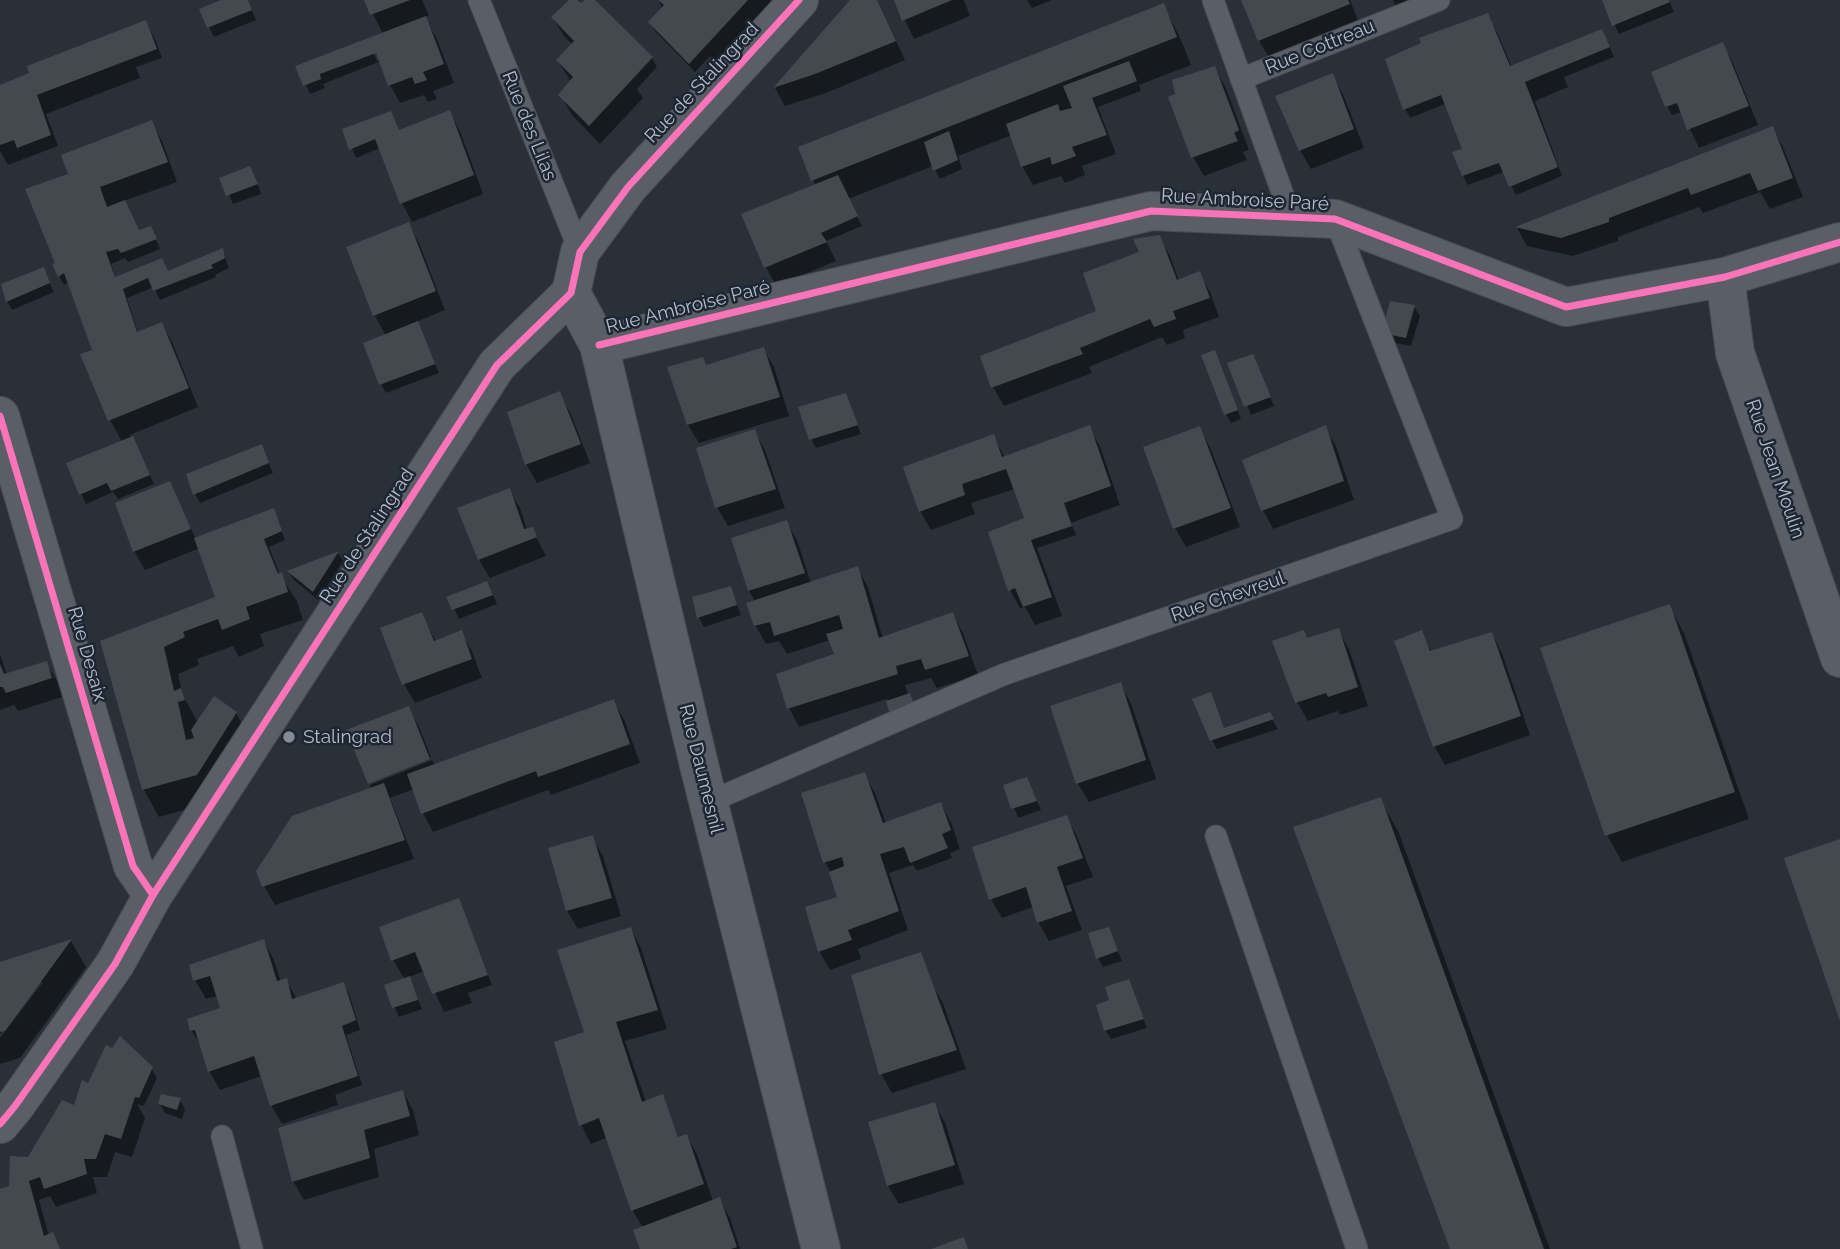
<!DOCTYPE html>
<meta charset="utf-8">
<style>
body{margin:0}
canvas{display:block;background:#2a3038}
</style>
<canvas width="1840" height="1249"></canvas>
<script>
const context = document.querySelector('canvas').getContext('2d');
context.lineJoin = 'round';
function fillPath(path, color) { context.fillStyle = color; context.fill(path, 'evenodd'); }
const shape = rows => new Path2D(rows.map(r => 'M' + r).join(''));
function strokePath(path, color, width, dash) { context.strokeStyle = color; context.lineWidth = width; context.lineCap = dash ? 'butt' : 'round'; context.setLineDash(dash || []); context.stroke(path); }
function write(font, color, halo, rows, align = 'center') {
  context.font = font + ' Raleway,sans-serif'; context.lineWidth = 5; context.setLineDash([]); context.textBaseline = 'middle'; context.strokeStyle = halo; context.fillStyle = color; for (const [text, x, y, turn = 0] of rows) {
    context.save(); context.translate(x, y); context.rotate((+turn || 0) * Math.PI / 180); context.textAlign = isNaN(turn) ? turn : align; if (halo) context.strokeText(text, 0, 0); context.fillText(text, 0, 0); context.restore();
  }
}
fillPath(shape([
 [226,0,248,0,256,20,214,37,201,10],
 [366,0,422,0,429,16,424,17,436,37,454,83,433,91,437,99,428,102,424,95,400,103,390,85,381,61,323,84,325,88,310,94,297,67,383,34],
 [371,47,375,47,380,60,377,61],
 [572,0,581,6,587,0,593,0,652,58,657,67,637,89,643,98,600,144,571,114,561,95,571,82,558,61,573,45,564,36,553,18],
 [658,0,776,0,718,63,710,56,695,72,655,31,650,22,663,9],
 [853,0,877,0,905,60,826,93,785,106,775,88],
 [895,0,964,0,970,16,914,39],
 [1027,0,1052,0,1032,8],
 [1243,0,1350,0,1359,23,1270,59,1259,41],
 [1393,0,1444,0,1396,8],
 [1603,0,1669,0,1674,12,1619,34],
 [1163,6,1178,33,1191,65,1139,85,1141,91,1098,107,1116,154,1082,166,1085,175,1065,183,1061,176,1033,185,1022,166,1012,135,958,156,962,169,940,179,933,166,848,199,862,226,826,241,836,261,776,286,766,267,816,185,813,180],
 [1487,15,1498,34,1512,68,1607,41,1614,57,1564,77,1568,87,1535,101,1562,176,1516,195,1504,172,1468,185,1463,176,1464,149,1445,104,1410,118,1405,109],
 [145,22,156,41,162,58,136,67,140,78,46,114,58,146,8,165,0,151,0,86],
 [1722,44,1733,63,1758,125,1699,148,1682,112,1672,115,1667,106],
 [1214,68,1225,86,1249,150,1243,152,1247,160,1204,176,1193,157,1170,98],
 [1332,76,1343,94,1364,148,1311,169,1300,150],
 [449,112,460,131,483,194,412,222,402,203,380,148,356,158,344,130,399,131],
 [151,122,162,141,177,182,124,201,140,232,155,237,160,249,128,262,125,258,111,264,116,279,168,272,222,250,229,268,215,275,216,277,160,300,154,287,127,298,138,333,162,324,172,342,198,407,130,435,154,484,118,499,113,492,86,504,68,464,122,442,110,420,83,355,94,351,69,282,64,285,59,276,57,263,71,175],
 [1772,128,1783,147,1803,197,1770,209,1760,192,1703,213,1699,207,1618,237,1618,241,1573,256,1527,246,1517,228],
 [255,177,261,194,233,204,222,179],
 [408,224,419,243,445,310,416,322,439,373,386,393,381,384,386,336,375,316,348,248],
 [1159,237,1170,256,1179,281,1199,274,1210,292,1219,317,1183,330,1185,338,1167,345,1162,337,1089,367,1092,373,1004,406,993,387,982,357,1098,312,1141,253],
 [43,269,54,292,12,310,7,301],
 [1392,303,1414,307,1420,316,1411,346,1390,342],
 [763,349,774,367,789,416,699,443,688,425,670,369,707,366],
 [1215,352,1241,419,1231,423,1226,414],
 [1230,364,1257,365,1274,406,1251,415],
 [559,393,570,412,590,463,537,483,526,464],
 [845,395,861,434,816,448,811,439],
 [1089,428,1100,446,1120,505,1071,523,1076,535,1037,548,1062,616,1035,625,1025,607,1020,608,1010,590,1026,519,1015,489,971,503,975,514,931,530,920,511,993,436,1005,458],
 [1199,428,1210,447,1240,527,1186,547,1175,528,1145,448],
 [1325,428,1336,446,1354,500,1273,529,1263,510],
 [754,431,765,450,785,508,728,526,717,507],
 [261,446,273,473,200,503,195,494],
 [169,483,196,539,273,510,285,540,269,547,280,575,297,601,303,620,260,634,264,646,239,657,233,646,197,659,199,665,178,674,183,695,198,723,236,713,251,740,212,802,159,817,144,790,102,642,280,575,278,572,217,595,200,548,145,570,134,551],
 [509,490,520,508,527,530,532,529,546,556,490,578,479,560],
 [786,522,797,540,811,583,857,568,868,587,883,639,953,614,963,633,978,675,937,688,931,678,905,685,908,695,891,713,887,699,799,727,789,708,836,655,830,640,787,654,779,641,766,644,755,625,755,601,749,591,733,539],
 [338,553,343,561,318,600,294,580,289,572],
 [730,588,741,615,704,627,699,618,694,599],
 [492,592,497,604,459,619,449,598],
 [1669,606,1684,633,1749,819,1622,862,1607,835],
 [421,614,436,642,461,633,472,651,482,678,415,703,404,684],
 [1338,630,1349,649,1368,706,1340,715,1338,711,1308,721,1297,702,1308,640],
 [1421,633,1432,652,1492,634,1502,653,1530,735,1445,765,1434,746],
 [0,654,7,675,46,663,57,681,62,697,18,711,14,705,0,710],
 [1120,684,1131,703,1156,779,1089,802,1078,784,1052,708],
 [1210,694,1225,730,1269,714,1278,729,1217,749,1212,740],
 [613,701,624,719,640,763,551,795,548,790,433,832,423,813,414,789,390,798,414,859,275,905,264,886,372,789,370,785,432,760,435,766],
 [408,709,419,727,431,757,369,782],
 [864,774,875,793,886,824,941,804,951,822,960,849,950,853,952,858,917,871,913,865,889,873,908,930,858,949,861,959,830,970,819,951,839,898,832,874,825,862],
 [1027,779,1041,810,1018,818,1006,786],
 [1380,799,1399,833,1550,1249,1452,1249],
 [1066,817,1077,836,1093,877,1066,886,1082,930,1049,941,1038,922,1033,907,1002,918,991,899,974,848],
 [592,837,603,856,621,916,578,929,567,911,550,849],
 [459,900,492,985,468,993,472,1003,444,1012,425,971,409,977,422,1009,399,1017,386,986,405,980,393,960],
 [631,929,641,948,667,1029,625,1041,646,1102,663,1096,679,1139,686,1136,697,1154,713,1201,719,1199,730,1218,740,1249,641,1249,643,1228,633,1211,608,1137,591,1144,581,1125,586,1034],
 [1108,929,1122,961,1103,967,1098,958],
 [71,941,86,967,20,1058,0,1064,0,1038,43,982,38,982,0,1034,0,964],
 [264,941,274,960,281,982,286,980,297,999,343,984,349,993,360,1030,346,1035,362,1085,335,1095,338,1105,282,1124,271,1105,262,1076,220,1090,210,1072,203,1049,191,1030,222,1009,218,996,206,999,195,980],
 [920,954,932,985,943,1003,966,1069,892,1093,881,1074],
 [1128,981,1147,1028,1111,1039,1105,1030,1112,1002],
 [151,1068,157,1078,144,1106,137,1104,145,1118,132,1157,115,1152,107,1177,93,1177,97,1193,56,1207,50,1196,39,1200,49,1236,60,1249,0,1249,0,1191,11,1188,29,1159,75,1107,89,1084],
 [403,1092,413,1110,419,1135,374,1149,379,1177,304,1200,293,1181],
 [180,1100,185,1109,182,1119,165,1113,160,1104],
 [934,1104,945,1122,964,1184,899,1204,888,1186,870,1123]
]), '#0007');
fillPath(shape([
 [221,0,248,0,252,10,207,28,199,9],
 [364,0,410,0,370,15],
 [569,0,577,0,581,3,585,0,595,0,653,57,589,126,558,95,573,77,556,60,574,41,551,17],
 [658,0,748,0,689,64,648,22,664,5],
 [850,0,877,0,896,41,815,74,773,88],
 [894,0,952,0,902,21],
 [1241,0,1348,0,1350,4,1258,41],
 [1602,0,1669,0,1670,2,1612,26],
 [1164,3,1177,37,811,181,798,147],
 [1488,13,1510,66,1602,29,1610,47,1525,82,1558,167,1509,187,1499,163,1462,176,1452,152,1462,149,1441,95,1403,110,1385,59,1421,43,1419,38],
 [426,16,444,64,423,72,427,80,415,84,412,77,388,86,376,53,320,74,321,79,303,86,295,66],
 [146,20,157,49,37,95,51,135,17,148,14,140,0,145,0,85,29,73,27,66],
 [1723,42,1749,106,1687,130,1677,103,1665,107,1651,72],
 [1129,61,1137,81,1092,98,1107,135,1072,147,1076,156,1052,165,1050,157,1021,167,1006,124,1058,104,1060,111,1072,108,1063,86],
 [1215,66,1239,130,1234,133,1238,141,1191,158,1168,97,1175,94,1172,80],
 [1333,73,1354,129,1299,151,1275,96],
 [450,110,474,175,400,204,375,139,349,150,342,129,391,111,399,130],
 [152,120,168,162,100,187,107,207,125,200,139,230,151,226,157,239,121,253,118,249,106,252,115,277,162,258,168,271,223,248,225,258,211,265,213,268,153,291,148,278,123,289,137,332,162,322,189,388,108,421,80,354,92,350,64,273,58,277,52,264,55,263,25,189,68,174,61,155],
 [1773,126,1793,178,1758,191,1750,173,1691,195,1688,188,1609,218,1609,222,1561,238,1515,227],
 [949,131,958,160,933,171,924,142],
 [250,166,258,184,226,196,219,178],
 [838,175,858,216,821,233,827,242,764,268,741,214],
 [409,222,436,291,373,316,346,247],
 [1160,235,1177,280,1200,271,1210,298,1173,311,1176,319,1154,327,1150,319,1080,348,1083,354,991,388,980,356,1096,311,1083,273,1139,252,1133,239],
 [44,267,50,283,6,302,1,284],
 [1390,301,1415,305,1406,338,1382,333],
 [418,321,435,364,379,385,363,343],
 [764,347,780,397,687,425,667,367,703,357,706,365],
 [1215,350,1238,410,1224,415,1201,355],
 [1253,354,1271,397,1244,407,1227,363],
 [560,391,581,444,525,465,507,412],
 [846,393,858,425,809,440,798,407],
 [1090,425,1111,486,1064,503,1072,526,1031,540,1052,597,1023,607,1015,588,1008,591,988,532,1024,518,1006,469,962,484,965,495,919,512,903,467,994,434,1002,457],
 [1326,425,1344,481,1261,511,1242,460],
 [1200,426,1231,508,1173,529,1143,447],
 [755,429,776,489,715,508,696,448],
 [133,436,150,475,111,491,107,483,79,495,66,463],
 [262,444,269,463,193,495,186,474],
 [170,481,191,529,133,552,115,503],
 [510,488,524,529,533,527,537,537,478,560,457,508],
 [274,508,282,531,264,539,278,574,282,572,288,592,246,607,250,619,222,630,218,619,183,632,185,637,164,647,174,691,181,688,185,700,178,702,186,740,194,738,191,730,214,696,237,712,197,775,142,790,100,641,215,597,194,538],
 [787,520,805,573,748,591,731,538],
 [339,551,313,592,287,571],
 [858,566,879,638,953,612,969,656,925,670,921,659,896,666,898,674,787,709,776,674,834,654,826,634,843,629,839,615,774,636,770,622,754,626,746,603],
 [487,581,493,595,452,610,446,597],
 [731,586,737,605,697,618,692,597],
 [1670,604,1735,792,1605,836,1540,648],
 [422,612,434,641,462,630,472,659,402,685,380,628],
 [1339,628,1358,687,1328,697,1326,693,1295,703,1272,641,1304,630,1307,638],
 [1422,630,1430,651,1492,632,1521,716,1433,747,1394,641],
 [47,661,52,678,6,693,3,687,0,687,0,664,4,674],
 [1121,682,1146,760,1076,784,1050,706],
 [1211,692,1224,728,1270,712,1274,719,1210,741,1192,699],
 [910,693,915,707,890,715,886,701],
 [614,699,630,744,538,777,536,771,421,814,407,774],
 [409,706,430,759,368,784,346,730],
 [865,772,883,823,941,802,951,830,942,834,948,848,910,863,904,847,880,854,899,911,848,930,852,940,818,952,805,907,837,897,829,872,844,866,842,857,823,863,801,793],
 [1027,777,1037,801,1011,809,1003,785],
 [384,783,405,840,262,887,256,871,292,816],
 [1381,797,1544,1249,1450,1249,1293,827],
 [1067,815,1083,858,1057,867,1072,911,1037,923,1026,887,989,900,972,847],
 [593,835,612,898,566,911,548,848],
 [1840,839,1840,1021,1784,858],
 [459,898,488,975,432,994,415,952,391,961,379,927],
 [631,927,658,1010,616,1022,642,1102,663,1094,678,1137,687,1134,704,1184,631,1211,599,1118,579,1126,554,1042,584,1032,557,950],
 [1109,927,1118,951,1096,959,1088,933],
 [72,939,5,1031,0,1032,0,962],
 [264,939,277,981,287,978,292,999,344,982,356,1020,342,1026,358,1076,270,1106,254,1056,208,1072,195,1030,190,1031,187,1019,220,1008,210,976,193,981,189,965],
 [921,952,957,1050,879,1075,851,975],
 [410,976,418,1000,392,1008,384,985],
 [1129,979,1144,1019,1104,1031,1096,1005,1109,1000,1105,987],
 [120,1036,153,1067,139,1098,135,1097,121,1139,105,1134,96,1159,84,1159,87,1174,44,1189,40,1177,29,1181,44,1236,53,1232,60,1249,0,1249,0,1189,9,1186,10,1156,28,1157,62,1100,74,1105,82,1080,88,1083,106,1045,112,1048],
 [403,1090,410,1116,364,1130,370,1158,292,1182,278,1128],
 [161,1094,181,1098,177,1110,158,1104],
 [935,1102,955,1165,887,1186,868,1122],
 [720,1197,737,1247,731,1249,640,1249,633,1230],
 [964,1237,968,1249,931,1249]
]), '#444950');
const service = shape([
 [479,0,580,252],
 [1213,0,1291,217],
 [1241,79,1439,0],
 [709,802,1005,674,1452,519,1335,219],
 [1216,836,1357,1249],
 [222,1136,252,1249]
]);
const minor = shape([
 [1725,277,1735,353,1840,658],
 [571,293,599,345,700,769,821,1249],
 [599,345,1151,211,1335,219,1566,307,1725,277,1840,242],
 [0,416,133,866,153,895],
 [0,1124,15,1106,115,964,153,895,497,365,571,293,580,252,628,187,799,0]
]);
strokePath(service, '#484c53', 23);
strokePath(minor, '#484c53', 40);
strokePath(service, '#5a5e66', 21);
strokePath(minor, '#5a5e66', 38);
strokePath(shape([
 [599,345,1151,211,1335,219,1566,307,1725,277,1840,242],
 [0,416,133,866,153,895],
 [0,1124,15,1106,115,964,153,895,497,365,571,293,580,252,628,187,799,0]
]), '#fb73b8', 7);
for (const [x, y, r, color] of [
 [289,737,7,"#848b96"]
]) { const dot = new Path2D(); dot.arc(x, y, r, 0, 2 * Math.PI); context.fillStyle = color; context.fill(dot); strokePath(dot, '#1d2633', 2.5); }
write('19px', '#b4bcc9', '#1d2633', [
 ["Rue Cottreau",1320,47,-22],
 ["Rue de Stalingrad",702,83,-47],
 ["Rue des Lilas",529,126,68],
 ["Rue Ambroise Paré",1245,200,3],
 ["Rue Ambroise Paré",688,307,-14],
 ["Rue Jean Moulin",1775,469,71],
 ["Rue de Stalingrad",367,536,-57],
 ["Rue Chevreul",1228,597,-19],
 ["Rue Desaix",87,654,74],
 ["Rue Daumesnil",701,769,76]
]);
write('19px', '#b4bcc9', '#1d2633', [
 ["Stalingrad",303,737]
], 'left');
</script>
